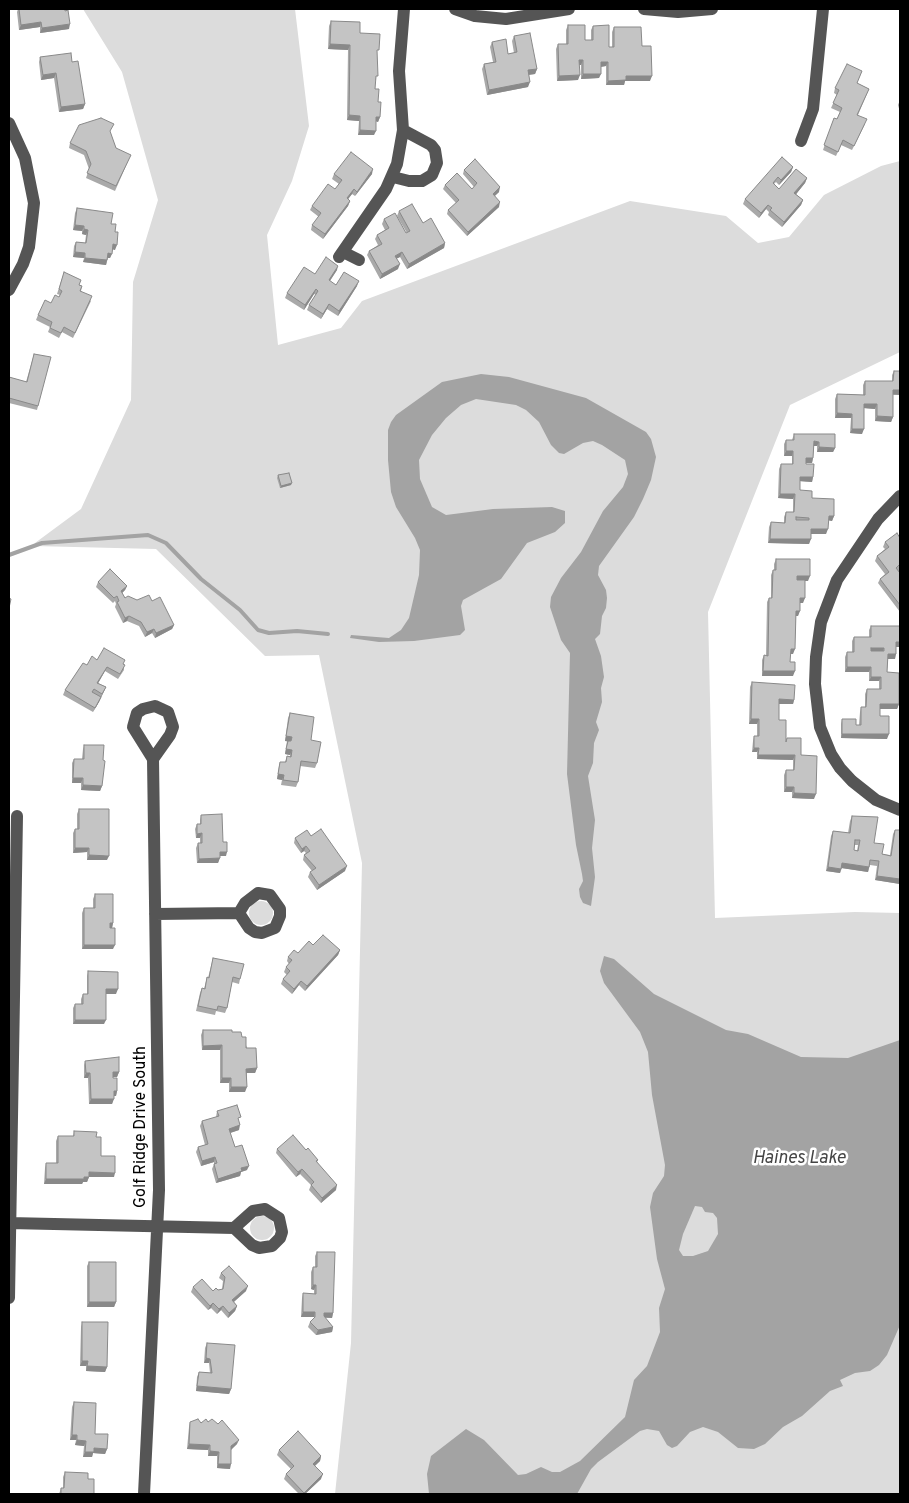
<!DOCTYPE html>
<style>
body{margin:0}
#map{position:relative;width:909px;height:1503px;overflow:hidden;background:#fff;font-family:Overpass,sans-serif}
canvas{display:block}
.frame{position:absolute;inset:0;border:10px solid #000;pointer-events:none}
</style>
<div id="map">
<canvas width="909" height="1503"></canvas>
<div class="frame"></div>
</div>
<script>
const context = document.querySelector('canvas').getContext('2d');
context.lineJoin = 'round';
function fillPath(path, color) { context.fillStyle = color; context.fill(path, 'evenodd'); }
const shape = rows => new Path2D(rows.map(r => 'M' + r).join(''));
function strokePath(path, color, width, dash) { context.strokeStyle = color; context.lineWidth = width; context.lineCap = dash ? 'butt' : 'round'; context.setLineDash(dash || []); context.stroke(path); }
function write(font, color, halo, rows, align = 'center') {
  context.font = font + ' Overpass,sans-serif'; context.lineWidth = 5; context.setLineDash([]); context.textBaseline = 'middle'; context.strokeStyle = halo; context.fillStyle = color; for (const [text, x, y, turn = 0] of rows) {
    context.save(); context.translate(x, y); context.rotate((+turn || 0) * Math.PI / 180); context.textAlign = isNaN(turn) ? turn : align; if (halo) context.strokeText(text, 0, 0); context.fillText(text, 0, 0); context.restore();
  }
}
fillPath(shape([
 [83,9,295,9,309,126,292,181,267,235,278,345,341,328,362,301,630,201,726,216,758,243,789,237,824,195,881,166,900,161,900,352,790,405,708,612,715,918,855,912,900,913,900,1494,335,1494,351,1343,362,863,319,655,265,656,156,549,34,546,35,543,81,509,131,400,133,282,158,200,122,72],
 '249 913a12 12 0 1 1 24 0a12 12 0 1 1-24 0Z',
 '250 1228a12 12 0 1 1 24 0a12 12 0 1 1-24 0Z'
]), '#dcdcdc');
fillPath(shape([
 [481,374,509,377,586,398,646,432,651,439,656,457,651,480,643,499,634,517,599,566,598,575,606,590,607,598,606,608,602,616,600,634,595,639,601,656,604,677,601,688,602,702,596,722,599,730,594,743,593,763,588,776,595,820,592,848,595,877,591,906,583,903,580,897,579,889,583,881,582,874,576,845,567,774,570,653,561,640,550,607,551,597,561,578,581,552,603,511,623,487,628,474,625,460,602,445,593,441,583,443,564,454,559,453,551,445,539,422,526,410,516,405,476,399,461,405,446,418,432,435,419,460,420,479,432,507,446,515,493,509,552,507,565,511,565,523,555,532,527,543,501,579,463,600,461,606,465,630,460,635,414,641,379,642,350,638,351,635,389,638,401,630,409,618,419,575,420,550,415,538,396,507,391,492,388,460,388,430,391,422,396,415,442,382],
 [604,956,614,959,654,994,726,1030,748,1034,801,1057,848,1058,900,1040,900,1325,887,1355,879,1365,870,1371,855,1373,840,1380,843,1386,830,1391,802,1416,783,1427,765,1444,754,1449,738,1448,718,1432,703,1427,690,1432,677,1446,672,1448,667,1445,659,1431,647,1429,640,1431,598,1462,591,1469,577,1494,429,1494,427,1474,431,1456,466,1429,484,1440,518,1475,526,1474,541,1467,552,1472,560,1472,580,1461,625,1417,634,1380,647,1366,660,1332,659,1308,665,1289,657,1259,650,1207,653,1193,664,1176,665,1165,652,1095,648,1052,640,1032,604,983,600,971],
 [695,1206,702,1207,705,1212,713,1213,717,1218,718,1234,708,1251,693,1256,683,1256,679,1250,683,1234]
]), '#a3a3a3');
strokePath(shape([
 [9,555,42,543,148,535,166,543,201,579,240,610,258,630,269,633,297,631,328,634]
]), '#a3a3a3', 4);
strokePath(shape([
 [455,9,475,16,506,19,569,9],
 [644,9,678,12,712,9],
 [9,123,25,158,34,203,29,247,23,264,9,290],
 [801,141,813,109,823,9],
 [393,177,409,181,422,181,432,175,437,163,435,150,431,145,403,130],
 [343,252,359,260],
 [339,257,386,189,397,164,403,130,399,71,404,9],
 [900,496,878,519,837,580,821,622,816,657,815,684,820,727,831,754,840,768,852,781,876,800,900,810],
 [155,914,239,913,249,928,255,932,262,933,275,928,280,916,280,909,270,895,258,893,245,903,239,913],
 [9,1223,234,1228,252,1245,259,1248,272,1246,280,1238,282,1232,279,1218,265,1209,253,1211,234,1228],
 [9,1298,17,816],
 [144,1494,159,1190,153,759,170,735,173,727,168,712,155,706,143,709,137,713,133,727,153,759]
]), '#555', 12);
fillPath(shape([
 [18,9,65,9,69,29,40,33,40,27,19,30,17,12],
 [331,21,360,33,377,55,376,80,375,80,375,89,378,102,380,117,378,122,376,121,374,135,358,135,359,121,347,120,348,50,328,49,329,26],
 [568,25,585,40,591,40,591,30,593,26,609,47,612,47,612,32,614,27,642,46,650,81,625,81,624,85,606,85,606,66,601,67,599,78,581,79,581,65,579,65,578,80,557,81,556,49,558,44,566,44,566,30],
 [514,36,537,69,535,74,529,75,528,87,487,95,482,69,484,64,493,62,490,47,492,42,508,54,514,53,512,41],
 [40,57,72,62,85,104,83,109,59,112,54,78,41,80,39,62],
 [862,71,857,83,869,89,858,115,865,124,852,150,841,145,836,156,823,150,834,118,837,119,840,112,831,108,837,95,834,93,835,88],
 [900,100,900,112,898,105],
 [110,132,116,148,129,159,115,191,86,178,89,169,84,155,69,148,70,143],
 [793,167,791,172,779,185,776,182,774,184,779,189,807,178,805,183,796,194,803,200,801,205,782,227,768,215,769,212,766,209,759,218,743,204,745,199],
 [464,170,499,192,495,196,499,207,467,236,447,214,448,210,456,203,443,189,445,185,472,189,474,187,463,174],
 [334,174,372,174,355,196,352,194,348,199,350,201,348,206,323,239,311,230,312,225,319,217,310,210,312,206,335,189,339,184,332,179],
 [77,208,111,224,115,232,115,250,113,249,110,258,108,258,106,265,83,262,84,258,73,257,74,246,76,242,85,243,86,235,82,234,82,231,73,230,75,213],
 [399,211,423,223,445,243,444,248,407,269,400,257,397,258,398,269,380,279,367,255,369,251,378,245,375,239,377,235,385,230,382,224,384,219,406,233,407,233,397,216],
 [337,270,330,281,336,285,357,286,338,316,327,309,321,319,307,310,309,305,316,295,314,294,304,310,285,298,287,293,315,274],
 [64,272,79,285,82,286,81,291,91,301,73,338,62,332,59,338,48,332,50,327,36,320,38,315,59,297,60,295,57,294],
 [34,354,38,406,37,410,9,403,9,377,26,382],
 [894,371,900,371,900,395,893,395,893,417,891,422,875,421,875,409,864,408,862,434,850,433,851,418,835,418,835,399,837,394,863,395,863,385,865,381,892,381,892,375],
 [794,434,835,448,833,452,817,452,817,446,814,446,813,458,812,463,806,463,806,464,813,477,812,482,800,481,800,490,812,498,834,516,832,521,828,520,826,534,811,534,809,544,768,543,769,527,771,522,784,523,784,517,786,512,793,512,793,499,778,498,779,469,781,464,792,464,792,456,784,456,784,444,786,440,792,440],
 [278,475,291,485,280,488,277,478],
 [900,538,900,612,878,583,880,579,885,574,875,561,877,556,885,549,883,547,885,542],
 [776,559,808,581,805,581,803,603,800,603,798,616,796,616,793,654,790,654,790,662,793,676,762,676,762,660,764,655,766,656,767,602,769,598,771,598,771,575,773,570,774,570,774,564],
 [98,582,127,586,125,590,122,593,125,598,137,600,152,601,174,625,172,629,155,638,152,633,145,637,139,626,127,621,123,623,115,607,116,604,115,601,113,603,96,587],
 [871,626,900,626,900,647,896,647,895,659,888,659,887,672,899,704,897,709,880,709,880,716,887,739,841,738,841,724,842,719,856,725,859,725,860,712,861,707,865,707,865,694,867,689,879,689,879,681,869,681,869,672,845,672,845,657,847,652,852,652,852,641,854,637,869,637,869,630],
 [97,660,124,664,124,670,118,679,105,671,98,683,106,687,99,702,93,712,63,695,65,690,87,665],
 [752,682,794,700,793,704,779,704,779,720,786,741,801,755,814,799,792,798,792,792,784,792,784,775,786,770,793,770,793,760,757,759,757,752,752,752,753,741,754,736,757,736,757,724,749,724,750,687],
 [290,713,311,740,317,763,315,768,300,766,298,782,296,787,281,785,282,780,277,779,279,766,280,762,285,762,287,756,290,757,290,755,285,754,287,741,285,741,288,718],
 [84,745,102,786,100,791,81,790,81,783,72,783,72,763,74,759,82,759,83,749],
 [79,809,107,860,87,860,87,852,73,853,73,833,75,829,77,829,77,814],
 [201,815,223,842,226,856,220,856,218,863,197,863,196,848,198,843,200,843,200,838,196,838,195,829,197,824,200,824,200,820],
 [852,816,874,843,882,854,890,855,893,834,895,830,900,830,900,884,875,880,877,866,870,865,868,872,842,868,840,873,826,871,831,836,833,831,848,833,850,821],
 [855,845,858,845,857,851,854,850],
 [311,836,345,871,317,890,308,877,310,872,312,871,303,860,304,855,306,853,304,851,301,853,294,843,295,838],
 [95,894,113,923,112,928,113,949,82,949,82,913,84,908,93,908,93,899],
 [313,945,340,950,338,955,305,991,299,985,292,994,281,984,283,979,287,975,284,972,286,967,289,964,287,961,288,957,298,953],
 [213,958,240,979,239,984,232,982,227,1008,225,1013,216,1011,215,1015,196,1011,200,993,202,988,204,989,207,977,208,978],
 [88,971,116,994,106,994,104,1024,73,1024,73,1008,75,1004,81,1004,81,999,83,994,87,994,87,976],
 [203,1030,232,1032,242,1037,257,1068,255,1073,247,1073,245,1092,229,1092,229,1083,220,1083,220,1050,202,1050,201,1035],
 [85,1061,119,1072,117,1077,113,1077,117,1091,116,1096,114,1096,112,1104,89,1104,88,1078,84,1078,84,1065],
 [217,1111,239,1122,239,1130,230,1133,235,1147,247,1170,241,1172,240,1176,216,1183,212,1169,214,1164,214,1162,201,1166,196,1152,198,1147,205,1145,200,1126,202,1121,216,1117],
 [74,1131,96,1137,101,1156,114,1177,89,1177,87,1182,83,1182,82,1184,44,1184,45,1168,46,1163,56,1163,56,1141,58,1136,73,1136],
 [277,1149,306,1150,318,1160,317,1162,336,1190,321,1203,309,1190,311,1185,300,1174,296,1177,276,1153],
 [317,1252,333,1313,332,1318,325,1318,333,1327,332,1332,316,1335,308,1327,310,1322,314,1319,314,1317,301,1317,302,1298,303,1293,314,1294,314,1290,311,1289,311,1272,313,1267,315,1267,315,1256],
 [89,1262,116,1302,114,1307,87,1307,87,1266],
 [221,1273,246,1291,234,1302,237,1306,235,1311,228,1318,221,1310,217,1314,211,1308,208,1310,191,1292,193,1287,213,1291,218,1290,222,1289,223,1281,219,1278],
 [82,1322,107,1367,105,1372,86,1371,86,1366,80,1366,81,1327],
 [207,1343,231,1389,229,1394,196,1391,197,1377,199,1372,210,1373,209,1363,204,1363,205,1348],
 [74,1402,95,1434,107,1449,105,1454,93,1453,92,1457,83,1457,84,1446,75,1445,76,1440,70,1440,72,1407],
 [190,1422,208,1422,237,1444,231,1449,230,1469,217,1468,217,1456,208,1456,208,1450,187,1449,189,1427],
 [279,1450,321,1456,320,1461,315,1466,321,1479,305,1494,299,1494,284,1479,286,1474,291,1469,277,1455],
 [65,1472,88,1479,94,1494,59,1494,61,1488,63,1488,63,1477]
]), '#a9a9a9');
fillPath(shape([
 [41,22,40,27,19,30,21,25],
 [70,24,69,29,40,33,42,28],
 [330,44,350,45,348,50,328,49],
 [579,60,583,60,581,65,578,65],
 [601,62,608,62,606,66,599,67],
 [537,69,535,74,526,75,528,70],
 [56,73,54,78,41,80,43,75],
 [583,74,601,74,599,78,581,79],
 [580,75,578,80,557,81,559,76],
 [626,76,652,76,650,81,625,81,624,85,606,85,608,81],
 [530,82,528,87,487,95,489,90],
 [85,104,83,109,59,112,61,107],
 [349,115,360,116,359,121,347,120],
 [376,117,380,117,378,122,375,121],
 [360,130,376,131,374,135,358,135],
 [793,167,791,172,779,185,781,180],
 [373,169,372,174,355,196,357,192],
 [807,178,805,183,793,198,794,193],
 [500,187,499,192,491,199,493,194],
 [354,189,352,194,345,203,347,198],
 [803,200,801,205,782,227,784,222],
 [350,201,348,206,323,239,325,234],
 [500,202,499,207,467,236,468,232],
 [768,205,766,209,759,218,761,213],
 [75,225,84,226,82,231,73,230],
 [84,229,88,230,86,235,82,234],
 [445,243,444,248,407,269,409,264],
 [113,244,117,245,115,250,111,249],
 [75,252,85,253,84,258,73,257],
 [402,252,400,257,394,260,395,256],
 [108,253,112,254,110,258,107,258],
 [85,258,107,260,106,265,83,262],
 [400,264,398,269,380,279,382,274],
 [338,266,337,270,327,285,329,280],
 [359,281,357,286,338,316,339,311],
 [316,289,314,294,304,310,305,305],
 [329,304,327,309,321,319,323,314],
 [893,390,900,390,900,395,891,394],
 [864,404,877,404,875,409,863,408],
 [837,413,852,414,851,418,835,418],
 [877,416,893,417,891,422,875,421],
 [852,429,864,429,862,434,850,433],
 [814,441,819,442,817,446,812,446],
 [819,447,835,448,833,452,817,452],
 [786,451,793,451,792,456,784,456],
 [806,458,813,458,812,463,804,463],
 [800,477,813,477,812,482,798,481],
 [292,483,291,485,280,488,281,486],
 [780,494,795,494,793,499,778,498],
 [829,516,834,516,832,521,827,520],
 [811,529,828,529,826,534,809,534],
 [770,539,811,539,809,544,768,543],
 [797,576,810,576,808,581,795,581],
 [127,586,125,590,119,596,121,591],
 [800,598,805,598,803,603,798,603],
 [796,611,800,611,798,616,794,616],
 [129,616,127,621,123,623,125,618],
 [174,625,172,629,155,638,156,633],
 [154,629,152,633,145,637,147,632],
 [896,642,900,642,900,647,895,647],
 [871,648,884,648,882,653,869,653],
 [791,649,795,649,793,654,789,654],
 [888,654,896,654,895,659,886,659],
 [107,667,105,671,96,687,97,683],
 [847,667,871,667,869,672,845,672],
 [763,671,795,671,793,676,762,676],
 [871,677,881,677,879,681,869,681],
 [106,687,99,702,93,712,95,708],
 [779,699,794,700,793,704,777,704],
 [880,704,899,704,897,709,879,709],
 [751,719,759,719,757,724,749,724],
 [842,734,889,734,887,739,841,738],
 [286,736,292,737,290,742,285,741],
 [754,748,759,748,757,752,752,752],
 [286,749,292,750,290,755,285,754],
 [758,755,795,755,793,760,757,759],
 [278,774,284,775,282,780,277,779],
 [73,778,83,778,81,783,72,783],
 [83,785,102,786,100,791,81,790],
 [786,787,794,787,792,792,784,792],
 [794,793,816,794,814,799,792,798],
 [202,833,200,838,196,838,197,834],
 [306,846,304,851,301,853,302,849],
 [75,848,89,848,87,852,73,853],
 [220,852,227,852,226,856,218,856],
 [89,855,109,856,107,860,87,860],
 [220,858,218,863,197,863,199,859],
 [842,863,869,867,868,872,841,868],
 [347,866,345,871,317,890,319,885],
 [828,867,841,869,840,873,826,871],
 [877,876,900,879,900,884,875,880],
 [110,923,113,923,112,928,108,928],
 [84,945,115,945,113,949,82,949],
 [340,950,338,955,305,991,307,986],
 [301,981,299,985,292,994,294,989],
 [106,989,118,989,116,994,104,994],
 [75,1020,106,1020,104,1024,73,1024],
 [222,1045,220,1050,202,1050,203,1046],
 [257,1068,255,1073,245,1073,246,1069],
 [113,1072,119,1072,117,1077,111,1077],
 [86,1073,90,1073,88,1078,84,1078],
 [222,1078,231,1078,229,1083,220,1083],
 [231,1087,247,1087,245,1092,229,1092],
 [114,1091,117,1091,116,1096,112,1096],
 [91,1099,114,1099,112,1104,89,1104],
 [240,1125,239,1130,227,1134,229,1129],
 [215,1157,214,1162,201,1166,202,1161],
 [249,1166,247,1170,241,1172,240,1176,216,1183,218,1179,241,1168],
 [302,1169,300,1174,296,1177,298,1172],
 [89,1172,115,1173,114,1177,87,1177],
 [84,1177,89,1177,87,1182,83,1182,82,1184,44,1184,46,1179],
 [337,1185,336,1190,321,1203,322,1198],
 [313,1285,316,1285,314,1290,311,1289],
 [248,1286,246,1291,230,1305,232,1300],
 [89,1302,116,1302,114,1307,87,1307],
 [213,1303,211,1308,208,1310,210,1306],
 [223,1306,221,1310,217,1314,219,1309],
 [237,1306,235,1311,228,1318,229,1313],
 [303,1312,315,1312,314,1317,301,1317],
 [324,1313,333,1313,332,1318,322,1317],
 [333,1327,332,1332,316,1335,318,1330],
 [206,1358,210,1359,209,1363,204,1363],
 [82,1361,88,1361,86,1366,80,1366],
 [87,1366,107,1367,105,1372,86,1371],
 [197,1386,231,1389,229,1394,196,1391],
 [72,1435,77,1435,76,1440,70,1440],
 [77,1440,86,1441,84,1446,75,1445],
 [239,1440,237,1444,230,1451,231,1446],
 [189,1444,210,1445,208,1450,187,1449],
 [94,1448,107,1449,105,1454,93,1453,92,1457,83,1457,85,1452],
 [210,1451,219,1452,217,1456,208,1456],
 [321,1456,320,1461,311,1469,313,1464],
 [218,1464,231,1464,230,1469,217,1468],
 [323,1474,321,1479,305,1494,303,1494]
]), '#898989');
const building = shape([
 [19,9,65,9,65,11,68,10,70,24,42,28,41,22,21,25,19,9],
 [331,21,360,22,360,33,380,34,379,50,377,50,378,76,376,76,375,89,379,89,378,102,381,102,380,117,376,117,376,131,360,130,360,116,349,115,350,45,330,44,331,21],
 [568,25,585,25,585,40,593,40,593,26,609,25,609,47,614,47,614,27,641,27,642,46,651,46,652,76,626,76,626,80,608,81,608,62,601,62,601,74,583,74,583,60,579,60,580,75,559,76,558,44,568,44,568,25],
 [530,33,537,69,528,70,530,82,489,90,484,64,496,62,492,42,506,39,508,54,517,52,514,36,530,33],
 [71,53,72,62,78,61,85,104,61,107,56,73,43,75,40,57,71,53],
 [847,64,862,71,857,83,869,89,857,115,867,119,854,146,843,140,838,152,824,145,834,118,837,119,842,108,833,103,839,90,835,88,847,64],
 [101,118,114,124,110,131,116,148,131,155,116,186,87,173,91,164,86,151,70,143,79,125,101,118],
 [351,152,373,169,357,192,354,189,347,198,350,201,325,234,312,225,321,213,312,206,328,184,335,189,342,180,334,174,351,152],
 [782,157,793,167,781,180,778,177,773,183,779,189,796,169,807,178,794,193,803,200,784,222,770,210,772,208,768,205,761,213,745,199,782,157],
 [475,159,500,187,493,194,500,202,468,232,448,210,459,200,445,185,457,173,472,189,477,183,464,170,475,159],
 [412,204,423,223,431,218,445,243,409,264,402,252,395,256,400,264,382,274,369,251,382,244,377,235,389,228,384,219,395,213,406,233,410,231,399,211,412,204],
 [77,208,113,213,111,224,116,224,115,232,118,232,117,245,113,244,112,254,108,253,107,260,85,258,85,253,75,252,76,242,86,243,88,230,84,229,84,226,75,225,77,208],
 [326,257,338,266,329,280,336,285,344,272,359,281,339,311,329,304,323,314,309,305,318,291,316,289,305,305,287,293,304,267,315,274,326,257],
 [64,272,81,280,79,285,82,286,80,291,92,296,75,333,64,327,61,333,50,328,52,322,38,315,45,300,51,303,55,295,59,297,62,291,59,289,64,272],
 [34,354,51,357,38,406,9,398,9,377,27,382,34,354],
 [894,371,900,371,900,390,893,390,893,417,877,416,877,404,864,404,864,429,852,429,852,414,837,413,837,394,865,395,865,381,893,381,894,371],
 [794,434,835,434,835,448,819,447,819,442,814,441,813,458,806,458,806,464,814,464,813,477,800,477,800,490,812,491,812,498,834,499,834,516,829,516,828,529,811,529,811,539,770,539,771,522,785,523,786,512,794,512,795,494,780,494,781,464,793,464,793,451,786,451,786,440,794,440,794,434],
 [796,517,809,518,809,520,796,520,796,517],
 [289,473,292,483,281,486,278,475,289,473],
 [897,533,900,538,900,566,899,565,896,568,900,573,900,605,880,579,889,572,877,556,889,547,885,542,897,533],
 [776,559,810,559,810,576,797,576,797,580,805,580,805,598,800,598,800,611,796,611,795,649,791,649,790,662,795,662,795,671,763,671,764,655,768,656,769,598,772,598,773,570,776,570,776,559],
 [110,569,127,586,121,591,125,598,128,596,137,600,149,595,152,601,160,597,174,625,156,633,154,629,147,632,141,622,129,616,125,618,117,602,119,601,117,596,114,598,98,582,110,569],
 [9,598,11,599,9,608,9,598],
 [871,626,900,626,900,642,896,642,896,654,888,654,887,672,899,673,899,704,880,704,880,716,889,716,889,734,842,734,842,719,856,719,856,725,861,725,861,707,866,707,867,689,881,689,881,677,871,677,871,667,847,667,847,652,854,652,854,637,871,637,871,626],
 [871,648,884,648,884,651,871,651,871,648],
 [104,648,125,660,123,664,125,665,120,674,107,667,97,683,106,687,102,694,94,689,92,692,101,697,95,708,65,690,83,663,87,665,92,656,97,660,104,648],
 [752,682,795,685,794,700,779,699,779,720,786,720,786,742,787,738,801,738,801,755,817,756,816,794,794,793,794,787,786,787,786,770,794,770,795,755,758,755,759,748,754,748,754,736,759,736,759,719,751,719,752,682],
 [290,713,314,717,311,740,321,742,317,763,301,761,298,782,283,780,284,775,278,774,280,762,286,762,287,756,291,757,292,750,286,749,288,741,291,741,292,737,286,736,290,713],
 [84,745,104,745,103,760,105,761,102,786,83,785,83,778,73,778,74,759,84,759,84,745],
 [79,809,109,809,109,856,89,855,89,848,75,848,75,829,79,829,79,809],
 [222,814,223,842,227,842,227,852,220,852,220,858,199,859,198,843,202,843,202,833,197,834,197,824,201,824,201,815,222,814],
 [852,816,878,817,874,843,884,844,882,854,891,856,895,830,900,830,900,879,877,876,879,861,870,860,869,867,842,863,841,869,828,867,833,831,850,833,852,816],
 [855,840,860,840,858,851,854,850,855,840],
 [321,829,347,866,319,885,310,872,316,868,304,855,310,851,306,846,302,849,295,838,307,830,311,836,321,829],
 [95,894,113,894,113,923,110,923,110,928,115,928,115,945,84,945,84,908,95,908,95,894],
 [323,935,340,950,307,986,301,981,294,989,283,979,290,971,286,967,292,960,288,957,294,950,298,953,309,941,313,945,323,935],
 [213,958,244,964,240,979,233,977,227,1008,218,1006,217,1010,198,1006,202,988,205,989,207,977,209,978,213,958],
 [88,971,118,972,118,989,106,989,106,1020,75,1020,75,1004,83,1004,83,994,88,994,88,971],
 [203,1030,232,1030,232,1032,241,1032,242,1037,246,1037,246,1048,256,1048,257,1068,246,1069,247,1087,231,1087,231,1078,222,1078,222,1045,203,1046,203,1030],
 [119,1057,119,1072,113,1072,113,1078,117,1078,117,1091,114,1091,114,1099,91,1099,90,1073,86,1073,85,1061,119,1057],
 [237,1105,241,1117,238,1118,240,1125,229,1129,235,1147,242,1145,249,1166,241,1168,242,1171,218,1179,214,1164,217,1163,215,1157,202,1161,198,1147,208,1144,202,1121,219,1116,217,1111,237,1105],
 [74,1131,97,1132,96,1137,101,1137,101,1156,115,1156,115,1173,89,1172,89,1177,84,1177,84,1179,46,1179,46,1163,58,1163,58,1136,74,1136,74,1131],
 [293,1135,306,1150,308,1148,318,1160,316,1161,337,1185,322,1198,311,1185,314,1182,302,1169,298,1172,277,1149,293,1135],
 [317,1252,335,1252,333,1313,324,1313,324,1316,333,1327,318,1330,310,1322,315,1317,315,1312,303,1312,303,1293,316,1294,316,1285,313,1285,313,1267,317,1267,317,1252],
 [89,1262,116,1262,116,1302,89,1302,89,1262],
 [229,1266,248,1286,232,1300,237,1306,229,1313,223,1306,219,1309,213,1303,210,1306,193,1287,202,1279,213,1291,216,1288,218,1290,223,1289,225,1277,221,1273,229,1266],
 [82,1322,108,1322,107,1367,87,1366,88,1361,82,1361,82,1322],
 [207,1343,235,1345,231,1389,197,1386,199,1372,212,1373,210,1359,206,1358,207,1343],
 [74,1402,96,1403,95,1434,108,1434,107,1449,94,1448,94,1452,85,1452,86,1441,77,1440,77,1435,72,1435,74,1402],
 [198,1419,201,1423,206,1419,208,1422,212,1419,218,1424,222,1420,239,1440,231,1446,231,1464,218,1464,219,1452,210,1451,210,1445,189,1444,190,1422,198,1419],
 [298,1431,321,1456,313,1464,323,1474,304,1493,286,1474,294,1466,279,1450,298,1431],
 [65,1472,88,1473,88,1479,94,1479,94,1494,61,1494,61,1488,64,1488,65,1472]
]);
fillPath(building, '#c4c4c4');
strokePath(building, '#898989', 1);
write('16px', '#000', '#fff', [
 ["Golf Ridge Drive South",142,1127,-90]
]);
write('italic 18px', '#444', '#fff', [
 ["Haines Lake",799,1159]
]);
</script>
